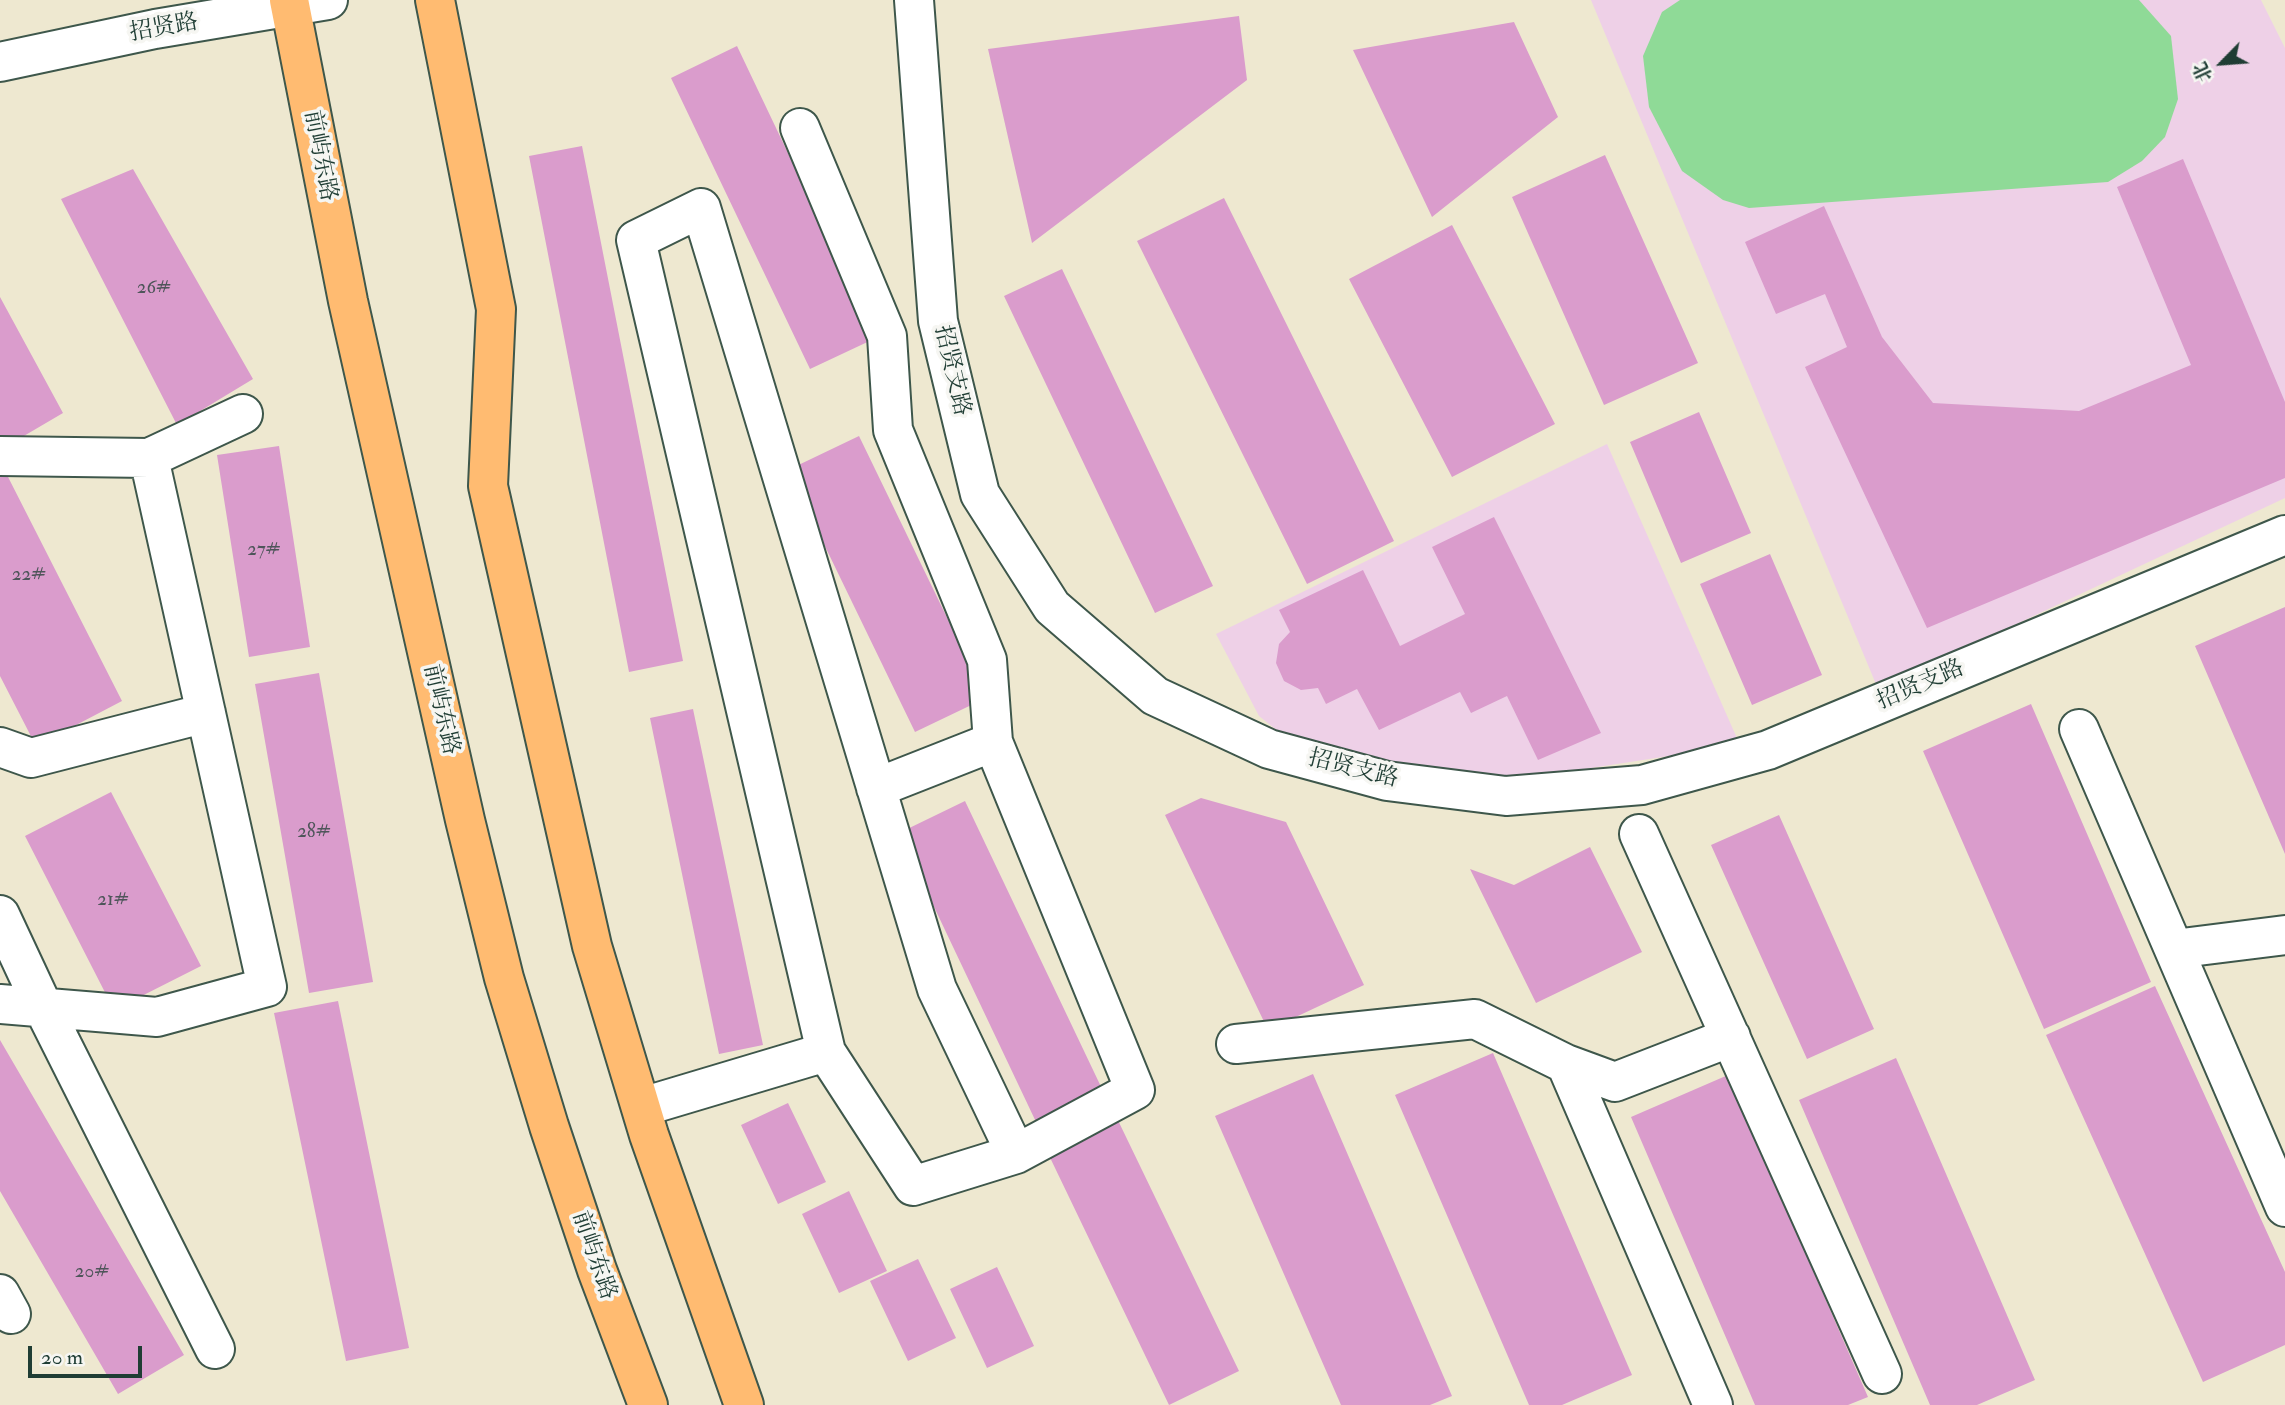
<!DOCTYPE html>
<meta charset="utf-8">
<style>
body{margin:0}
#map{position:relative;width:2285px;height:1405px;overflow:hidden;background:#eee8d0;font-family:"IM FELL Double Pica","Noto Serif SC",serif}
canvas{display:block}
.north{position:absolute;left:2187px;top:28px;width:70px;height:70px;-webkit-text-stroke:5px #f6f6f2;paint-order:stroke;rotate:245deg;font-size:19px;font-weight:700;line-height:28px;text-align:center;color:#1f3d34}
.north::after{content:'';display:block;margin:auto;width:24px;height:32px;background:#1f3d34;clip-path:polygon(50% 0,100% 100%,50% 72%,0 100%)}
.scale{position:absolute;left:28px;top:1346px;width:114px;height:32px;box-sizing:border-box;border:4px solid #1f3d34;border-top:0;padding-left:9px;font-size:21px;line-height:24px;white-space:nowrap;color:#1f3d34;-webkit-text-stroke:5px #f6f6f2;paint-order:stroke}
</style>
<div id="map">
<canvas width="2285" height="1405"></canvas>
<div class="north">北</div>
<div class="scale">20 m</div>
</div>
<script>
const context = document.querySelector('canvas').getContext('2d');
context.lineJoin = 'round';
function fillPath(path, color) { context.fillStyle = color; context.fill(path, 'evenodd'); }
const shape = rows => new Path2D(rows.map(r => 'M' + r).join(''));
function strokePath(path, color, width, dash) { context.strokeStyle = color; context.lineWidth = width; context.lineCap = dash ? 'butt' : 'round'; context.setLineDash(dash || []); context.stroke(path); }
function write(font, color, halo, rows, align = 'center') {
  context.font = font + ' "IM FELL Double Pica","Noto Serif SC",serif'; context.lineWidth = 7; context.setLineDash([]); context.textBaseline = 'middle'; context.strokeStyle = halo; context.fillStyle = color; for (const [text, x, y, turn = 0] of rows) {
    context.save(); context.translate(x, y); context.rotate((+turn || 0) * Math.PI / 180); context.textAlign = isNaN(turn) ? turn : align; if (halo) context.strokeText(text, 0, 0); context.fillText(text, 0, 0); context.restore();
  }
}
fillPath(shape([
 [1591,0,2261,0,2285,48,2285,498,1878,689],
 [1607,444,1740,745,1507,781,1352,764,1288,739,1259,716,1216,634]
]), '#eed0e7');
fillPath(shape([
 [1680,0,2139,0,2171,36,2178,99,2165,137,2142,161,2108,182,1749,208,1723,200,1682,171,1649,107,1643,56,1662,12]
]), '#8fda97');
fillPath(shape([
 [1239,16,1247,80,1032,243,988,49],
 [1514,22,1558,117,1432,217,1353,50],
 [737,46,876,338,810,369,671,78],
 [582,146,683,661,629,672,529,156],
 [1605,155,1698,363,1604,405,1512,197],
 [2183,159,2285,402,2285,478,1927,628,1805,367,1847,347,1825,294,1776,314,1745,242,1824,206,1882,337,1933,403,2079,411,2191,365,2117,187],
 [133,169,253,379,177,425,61,199],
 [1224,198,1394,541,1307,584,1137,241],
 [1452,225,1555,424,1452,477,1349,279],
 [1062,269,1213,586,1155,613,1004,296],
 [0,297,63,413,0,450],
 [1699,412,1751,533,1681,563,1630,442],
 [859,436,986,698,915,732,788,470],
 [279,446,310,647,249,657,217,455],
 [6,473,122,701,36,746,0,676,0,476],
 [1494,517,1601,733,1538,760,1507,696,1471,713,1460,692,1379,730,1357,689,1326,704,1318,688,1301,690,1284,681,1276,663,1279,644,1290,632,1279,610,1363,570,1400,646,1465,614,1432,547],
 [1770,554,1822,675,1752,705,1700,584],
 [2285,607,2285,854,2195,646],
 [319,673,373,982,309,993,255,684],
 [2031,704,2151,982,2044,1029,1923,751],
 [693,709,763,1045,719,1054,650,718],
 [111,792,201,966,114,1010,25,836],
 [1201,798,1286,822,1364,985,1268,1030,1165,815],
 [965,801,1104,1093,1037,1124,899,833],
 [1779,815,1874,1029,1807,1059,1711,845],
 [1590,847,1642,952,1536,1003,1470,869,1514,885],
 [2155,986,2285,1272,2285,1345,2203,1382,2046,1035],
 [338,1001,409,1348,346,1361,274,1013],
 [0,1040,184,1355,118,1394,0,1191],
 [1493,1053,1632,1375,1562,1405,1529,1405,1395,1095],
 [1896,1058,2035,1380,1977,1405,1930,1405,1799,1100],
 [1313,1074,1452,1396,1430,1405,1341,1405,1215,1116],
 [1728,1075,1868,1397,1848,1405,1755,1405,1631,1117],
 [788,1103,826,1182,778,1204,741,1125],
 [1113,1110,1239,1371,1169,1405,1043,1143],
 [849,1191,887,1271,839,1293,802,1214],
 [918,1259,956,1338,908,1361,870,1281],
 [997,1267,1034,1346,987,1368,950,1289]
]), '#da9ccc');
const minor = shape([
 [914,0,938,321,980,494,1052,607,1155,696,1269,749,1387,781,1506,796,1642,785,1768,750,2285,535],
 [0,62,155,29,328,0],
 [800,128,887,336,893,430,987,660,993,742],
 [0,456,149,458,243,414],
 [2079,729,2285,1207],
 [0,747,31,758,206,713],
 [876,788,993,742,1135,1090,1016,1154],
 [1639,834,1882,1374],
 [0,915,43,1007,215,1349],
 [2174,949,2285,935],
 [0,1004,157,1017,267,987,149,458],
 [1236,1044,1475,1019,1566,1064,1713,1405],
 [1566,1064,1615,1082,1731,1037],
 [642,1107,826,1052,636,240,701,208,937,989,1016,1154,913,1186,826,1052],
 [0,1294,11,1314]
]);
const major = shape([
 [289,0,348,301,465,820,504,978,549,1126,597,1270,648,1405],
 [435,0,496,309,488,486,592,946,649,1135,744,1405]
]);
strokePath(minor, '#3e574b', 42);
strokePath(major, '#3e574b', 42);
strokePath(minor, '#fff', 38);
strokePath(major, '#ffbb71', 38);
write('19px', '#4e555a', null, [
 ["26#",154,289],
 ["27#",264,551],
 ["22#",29,576],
 ["28#",314,833],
 ["21#",113,901],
 ["20#",92,1273]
]);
write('23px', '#1f3d34', '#f6f6f2', [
 ["招贤路",164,29,-10],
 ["前屿东路",319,156,79],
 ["招贤支路",951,371,77],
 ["招贤支路",1921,686,-23],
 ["前屿东路",440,710,77],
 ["招贤支路",1353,770,14],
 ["前屿东路",593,1256,71]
]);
</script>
